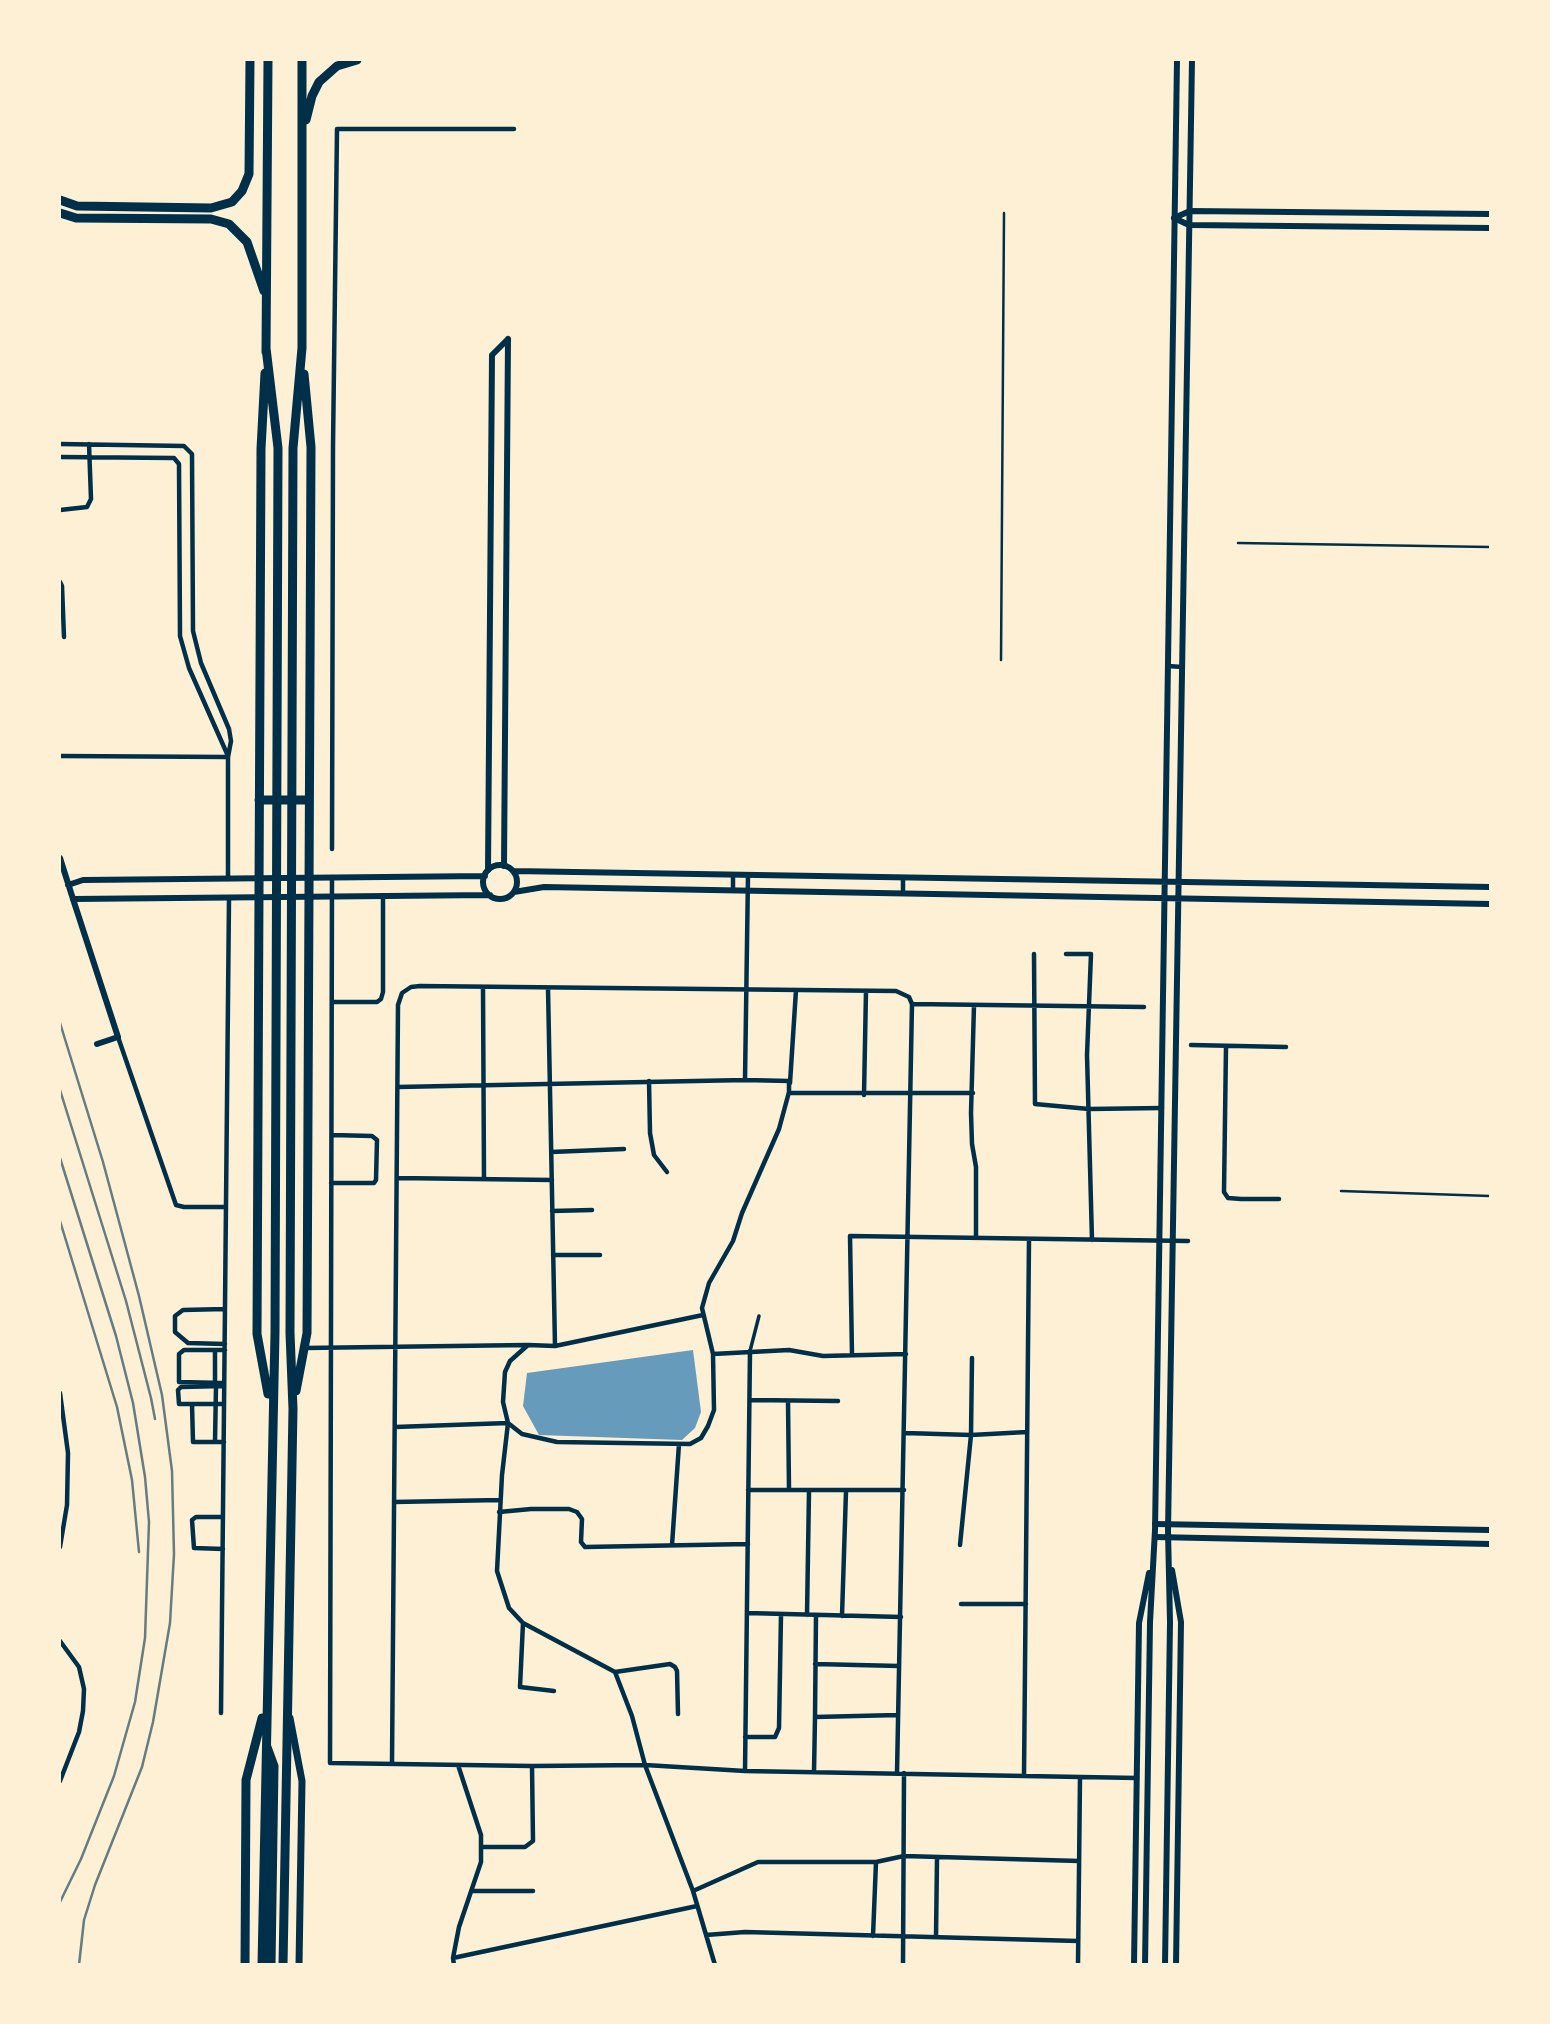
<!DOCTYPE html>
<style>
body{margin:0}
#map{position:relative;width:1550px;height:2024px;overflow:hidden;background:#fdf0d5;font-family:"Golos Text",sans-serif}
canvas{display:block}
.frame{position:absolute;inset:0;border:61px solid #fdf0d5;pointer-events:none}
</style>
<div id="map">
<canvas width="1550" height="2024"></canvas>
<div class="frame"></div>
</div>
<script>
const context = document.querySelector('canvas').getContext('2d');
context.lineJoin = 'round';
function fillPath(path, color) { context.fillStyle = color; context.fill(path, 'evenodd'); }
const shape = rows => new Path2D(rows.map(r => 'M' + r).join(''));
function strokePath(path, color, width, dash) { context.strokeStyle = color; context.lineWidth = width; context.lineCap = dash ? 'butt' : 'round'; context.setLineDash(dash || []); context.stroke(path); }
fillPath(shape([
 [693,1350,701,1412,695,1428,682,1440,539,1435,523,1406,527,1373]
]), '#669bbc');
strokePath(shape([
 [1238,543,1490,547],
 [1001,660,1004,213],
 [1341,1191,1490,1196]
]), '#003049', 2.5);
strokePath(shape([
 [750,1351,759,1316]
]), '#003049', 3.5);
strokePath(shape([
 [60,444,184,446,192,454,193,631,201,663,229,729,231,741,228,757,228,879],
 [60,457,174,458,179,464,180,636,189,668,228,756],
 [60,510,87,507,91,499,89,444],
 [60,582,62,586,64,637],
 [1168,666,1182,667],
 [60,756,227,757],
 [332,849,333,446,337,129,514,129],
 [332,877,330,1763,532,1766,645,1765,745,1771,1137,1778],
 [903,878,903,893],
 [733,890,733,875],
 [1034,954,1035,1104,1089,1109,1162,1108],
 [1066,954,1091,954,1087,1055,1092,1240],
 [483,987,484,1179],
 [548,988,555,1346],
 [332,1002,377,1002,381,999,383,992,383,896],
 [912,1004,1144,1007],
 [974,1005,971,1113,972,1144,976,1167,976,1238],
 [118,1037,176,1205,184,1207,226,1207],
 [1191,1045,1286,1047],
 [1226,1046,1224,1192,1228,1198,1241,1199,1279,1199],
 [745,1080,748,875],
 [649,1081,650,1133,654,1155,667,1172],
 [790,1083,796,990],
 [398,1087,745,1080,789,1081,789,1093,973,1093],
 [789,1092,779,1129,742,1213,733,1241,709,1283,702,1308,713,1354,789,1350,823,1356,906,1354],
 [864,1095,866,991],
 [551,1152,624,1149],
 [397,1178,552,1180],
 [331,1183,374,1183,376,1180,377,1140,372,1136,332,1135],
 [552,1211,592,1210],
 [553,1255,600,1255],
 [703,1315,555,1346,528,1345,510,1361,505,1372,503,1402,508,1423,522,1434,557,1442,690,1444,701,1438,708,1426,714,1410,713,1354],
 [225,1344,188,1343,175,1332,175,1316,183,1310,225,1309],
 [305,1348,527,1345],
 [215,1350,215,1383],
 [852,1355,850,1236,1188,1241],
 [224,1383,179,1382,179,1354,184,1350,225,1350],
 [60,1393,68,1453,67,1505,60,1547],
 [750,1400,838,1401],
 [788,1401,789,1490],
 [192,1404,193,1442,224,1442],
 [224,1404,179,1404,178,1390,181,1387,224,1386],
 [395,1427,508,1423,502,1475,497,1571,509,1608,523,1623,615,1672,632,1716,645,1765,693,1891,715,1965],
 [905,1433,971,1435,1027,1432],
 [215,1442,216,1386],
 [748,1490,904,1490],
 [394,1502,500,1500],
 [499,1512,531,1509,569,1509,577,1512,582,1519,581,1542,585,1547,748,1544],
 [672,1545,679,1444],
 [960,1545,971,1435,972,1358],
 [223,1549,194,1548,192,1520,196,1517,223,1517],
 [961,1604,1026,1604],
 [747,1613,901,1617],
 [807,1615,809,1491],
 [816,1615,815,1717,898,1715],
 [842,1616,846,1491],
 [523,1623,520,1687,554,1691],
 [60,1641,79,1667,84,1689,83,1711,79,1732,60,1781],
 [815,1664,899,1666],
 [615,1672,670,1664,675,1667,677,1671,678,1714],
 [221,1713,229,898],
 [745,1737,775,1737,779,1728,781,1615],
 [392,1764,398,1005,402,993,411,987,420,986,896,991,909,997,912,1004,897,1773],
 [745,1771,750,1351],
 [814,1772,815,1717],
 [1024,1776,1029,1239],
 [481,1847,525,1847,533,1841,532,1766],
 [472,1891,533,1891],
 [693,1891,758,1862,876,1862,904,1856,1079,1861],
 [706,1935,745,1932,1078,1941],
 [873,1936,876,1862],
 [936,1937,937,1858],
 [453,1958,697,1906],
 [454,1965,453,1958,459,1927,481,1862,481,1835,458,1765],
 [903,1965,904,1773],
 [1078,1965,1080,1777]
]), '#003049', 4.5);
strokePath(shape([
 [1174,218,1189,225,1490,228],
 [1174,218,1190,211,1490,214],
 [504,866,508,339],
 [488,870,492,355,508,339],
 [73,899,118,1037,97,1044],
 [1155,1524,1490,1530],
 [1155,1537,1490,1544]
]), '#003049', 6);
strokePath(shape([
 [60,858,73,899,490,895],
 '483 882a17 17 0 1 1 34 0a17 17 0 1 1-34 0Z',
 [513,871,1490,887],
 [68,885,83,880,485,876],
 [514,892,544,887,1490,904],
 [1172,1570,1181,1622,1176,1965],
 [1134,1965,1139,1623,1149,1573],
 [1145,1965,1150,1622,1155,1530,1177,60],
 [1165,1965,1170,1622,1168,1531,1192,60]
]), '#003049', 6);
strokePath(shape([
 [290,1718,302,1781,299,1965]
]), '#003049', 7);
strokePath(shape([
 [306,120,312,96,319,82,337,66,357,60],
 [60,200,77,206,211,208,232,202,242,191,249,174,250,60],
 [60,213,76,218,211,219,229,224,247,242,264,291],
 [266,352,268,60],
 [265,373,261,449,257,1334,268,1394],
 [259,800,309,800],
 [296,1391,307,1333,311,447,304,374],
 [267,1747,274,1766,271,1965],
 [245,1965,246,1780,262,1718],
 [262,1965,275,1333,278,448,266,348],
 [283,1965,293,1409,290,1333,293,448,302,348,302,60]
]), '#003049', 9);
strokePath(shape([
 [60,1023,103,1162,139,1296,162,1395,172,1471,174,1554,170,1623,153,1722,142,1767,95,1885,84,1920,79,1965],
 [60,1090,126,1301,151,1398,155,1419],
 [60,1158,116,1336,133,1403,145,1477,149,1522,145,1638,135,1702,114,1776,81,1859,60,1902],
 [60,1221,117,1407,132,1480,139,1552]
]), '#657d81', 2.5);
</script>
